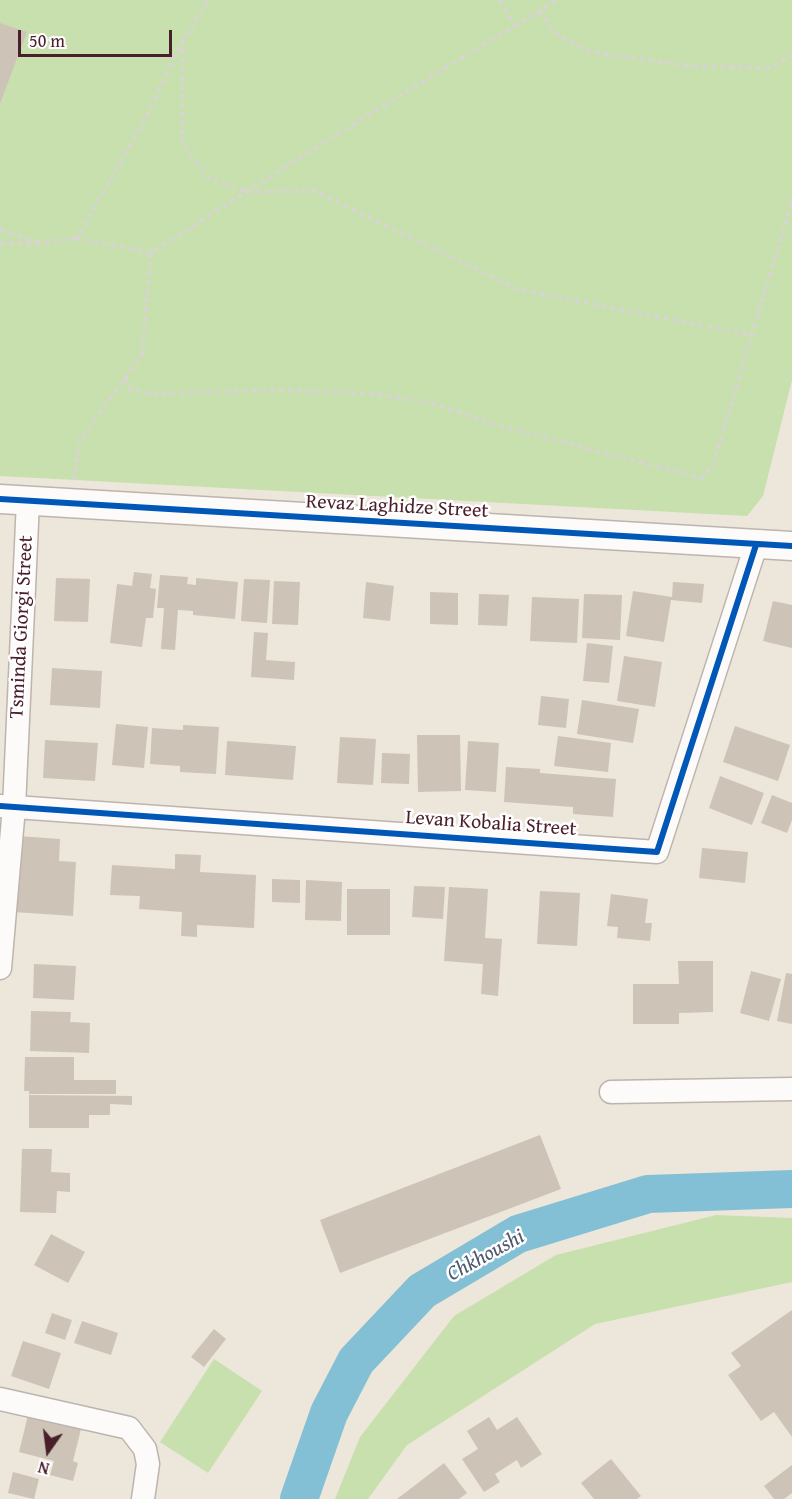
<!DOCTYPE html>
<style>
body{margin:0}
#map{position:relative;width:792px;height:1499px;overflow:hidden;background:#ede6da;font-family:"Gentium Book Plus",serif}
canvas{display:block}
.north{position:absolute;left:18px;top:1421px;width:60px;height:60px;-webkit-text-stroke:4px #fff;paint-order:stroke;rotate:194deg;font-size:16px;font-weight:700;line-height:24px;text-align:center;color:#4a1f2b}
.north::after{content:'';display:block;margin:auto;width:21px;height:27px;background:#4a1f2b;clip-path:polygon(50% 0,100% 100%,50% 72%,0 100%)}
.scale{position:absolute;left:18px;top:30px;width:154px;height:27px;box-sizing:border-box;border:3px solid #4a1f2b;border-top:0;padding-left:8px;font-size:18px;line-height:21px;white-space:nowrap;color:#4a1f2b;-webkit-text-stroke:4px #fff;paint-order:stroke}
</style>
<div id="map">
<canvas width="792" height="1499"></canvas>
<div class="north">N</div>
<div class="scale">50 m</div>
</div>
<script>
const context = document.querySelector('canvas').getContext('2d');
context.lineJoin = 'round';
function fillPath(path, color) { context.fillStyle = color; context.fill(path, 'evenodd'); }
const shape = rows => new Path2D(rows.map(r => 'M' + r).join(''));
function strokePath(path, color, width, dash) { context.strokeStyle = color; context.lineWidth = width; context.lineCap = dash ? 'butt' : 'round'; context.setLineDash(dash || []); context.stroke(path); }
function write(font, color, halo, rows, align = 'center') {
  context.font = font + ' "Gentium Book Plus",serif'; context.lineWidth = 5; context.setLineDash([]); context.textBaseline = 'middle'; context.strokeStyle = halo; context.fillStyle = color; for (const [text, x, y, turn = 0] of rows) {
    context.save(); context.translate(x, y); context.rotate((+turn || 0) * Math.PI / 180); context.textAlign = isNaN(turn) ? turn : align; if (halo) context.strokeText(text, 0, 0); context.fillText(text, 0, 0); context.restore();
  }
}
fillPath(shape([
 [0,0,792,0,792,380,763,496,747,516,0,476],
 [716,1215,792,1218,792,1282,595,1324,407,1445,368,1499,335,1499,360,1437,454,1316,556,1255],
 [214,1359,262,1391,208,1473,160,1442]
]), '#c8e0ad');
strokePath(shape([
 [299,1499,329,1413,356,1361,422,1291,518,1234,648,1194,792,1189]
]), '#83c0d5', 38);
fillPath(shape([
 [0,23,27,32,0,104],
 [134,572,152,574,150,588,156,589,153,618,146,618,142,647,110,643,117,584,132,586],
 [160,575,188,577,187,584,196,585,196,578,238,582,235,619,193,615,193,611,178,610,175,650,161,649,164,608,157,608],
 [56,578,90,579,88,622,54,621],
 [244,579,270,580,267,623,241,621],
 [274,581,300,582,298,625,272,624],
 [366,582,394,586,390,621,363,618],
 [673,582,704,584,702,603,671,600,664,642,626,636,633,591,672,597],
 [430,592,458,593,458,625,430,624],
 [479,594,509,595,507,626,478,625],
 [584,594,622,595,620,640,582,638],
 [532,597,579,599,577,643,530,641],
 [773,601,792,605,792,648,763,641],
 [254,632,268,633,266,660,295,662,294,680,251,677],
 [587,643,613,646,609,683,583,681],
 [624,656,662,662,655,707,617,701],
 [52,668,102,671,100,708,50,705],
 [541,696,569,699,566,728,538,725],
 [582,700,639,709,633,743,577,734],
 [116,724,148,727,144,768,112,765],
 [183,725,219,727,216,774,180,772,180,766,150,764,152,728,183,730],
 [735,726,790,745,778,781,723,762],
 [417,735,460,735,461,791,418,792],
 [558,736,611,743,608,772,554,766],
 [340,737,376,739,373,785,337,783],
 [45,740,98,743,95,781,43,778],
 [227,741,296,746,293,780,225,775],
 [468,741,499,743,496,792,465,790],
 [382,753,410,754,409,784,381,783],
 [506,767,540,769,540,773,616,779,613,817,573,814,573,807,504,802],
 [720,776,764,793,752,825,709,808],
 [772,795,792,803,792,820,787,833,761,823],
 [18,836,60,839,59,861,76,862,73,916,14,912],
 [702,848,748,852,745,883,699,878],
 [175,854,201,855,200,872,256,875,254,928,197,925,197,937,181,936,182,912,139,909,140,896,110,895,112,865,175,869],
 [272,879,300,880,300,903,272,902],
 [306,880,342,882,341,921,305,920],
 [414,886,445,887,443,919,412,917],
 [449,887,488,889,485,938,502,939,498,996,481,994,483,964,444,961],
 [347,889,390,889,390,935,347,935],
 [540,891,580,893,577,946,537,944],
 [611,894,648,899,645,923,652,923,650,941,617,938,618,927,607,926],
 [678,961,713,961,713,1012,679,1013,679,1024,633,1024,633,984,679,984],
 [34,964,76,966,74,1000,33,998],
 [751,971,781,979,769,1021,740,1013],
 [786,973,792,974,792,1024,777,1021],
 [31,1011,71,1012,70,1022,90,1023,89,1053,30,1051],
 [25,1057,74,1057,74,1080,116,1080,116,1094,29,1094,29,1091,24,1091],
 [29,1095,132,1096,132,1105,110,1104,110,1115,89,1115,89,1128,29,1128],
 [540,1135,561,1189,340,1273,320,1220],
 [22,1149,52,1149,51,1172,70,1173,70,1192,57,1191,56,1213,20,1212],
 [51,1234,85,1252,68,1283,34,1265],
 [792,1310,792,1437,774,1412,761,1421,728,1375,741,1366,731,1353],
 [52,1313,72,1320,65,1340,45,1333],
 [82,1321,118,1333,111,1355,74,1343],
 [214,1329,226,1339,204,1367,191,1357],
 [23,1341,61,1353,49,1389,11,1376],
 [28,1415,81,1429,73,1461,78,1463,73,1481,50,1475,54,1461,19,1452],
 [489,1417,497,1430,517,1417,542,1454,521,1468,517,1460,495,1474,500,1482,484,1492,462,1459,478,1449,467,1431],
 [611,1459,641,1496,637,1499,594,1499,581,1483],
 [444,1463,467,1493,459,1499,397,1499],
 [792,1465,792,1493,784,1499,774,1499,764,1486],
 [13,1472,39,1479,34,1499,8,1493]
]), '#cdc4b7');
const minor = shape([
 [0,806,657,852,756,545],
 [0,968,14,807,28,501],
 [611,1092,792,1089],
 [0,1399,129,1428,145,1449,148,1464,143,1499]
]);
const tertiary = shape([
 [0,499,792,546]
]);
strokePath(minor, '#bdb4ad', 25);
strokePath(tertiary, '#bdb4ad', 31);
strokePath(shape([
 [500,0,514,25],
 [539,11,559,36,591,52,691,66,770,68,792,55],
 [183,40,182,144,210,179,247,192,315,191,517,289,750,335],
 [0,229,36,242],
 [0,243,40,243,77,238],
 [151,253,77,238,145,119,183,40,208,0],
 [125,378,131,390,153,394,276,390,376,394,428,402,496,425,702,478,713,465,792,201],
 [74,480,80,441,142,354,151,253,334,136,557,0]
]), '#d8d4d2', 4, [4.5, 4.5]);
strokePath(minor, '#fcfbf9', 22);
strokePath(tertiary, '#fcfbf9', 28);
strokePath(shape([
 [0,499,792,546],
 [0,806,657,852,756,545]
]), '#0057b8', 6);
write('20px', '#4a1f2b', '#fff', [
 ["Revaz Laghidze Street",397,507,3],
 ["Tsminda Giorgi Street",22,627,-87],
 ["Levan Kobalia Street",491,824,4]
]);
write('italic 21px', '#4e596e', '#fff', [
 ["Chkhoushi",486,1256,-29]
]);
</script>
